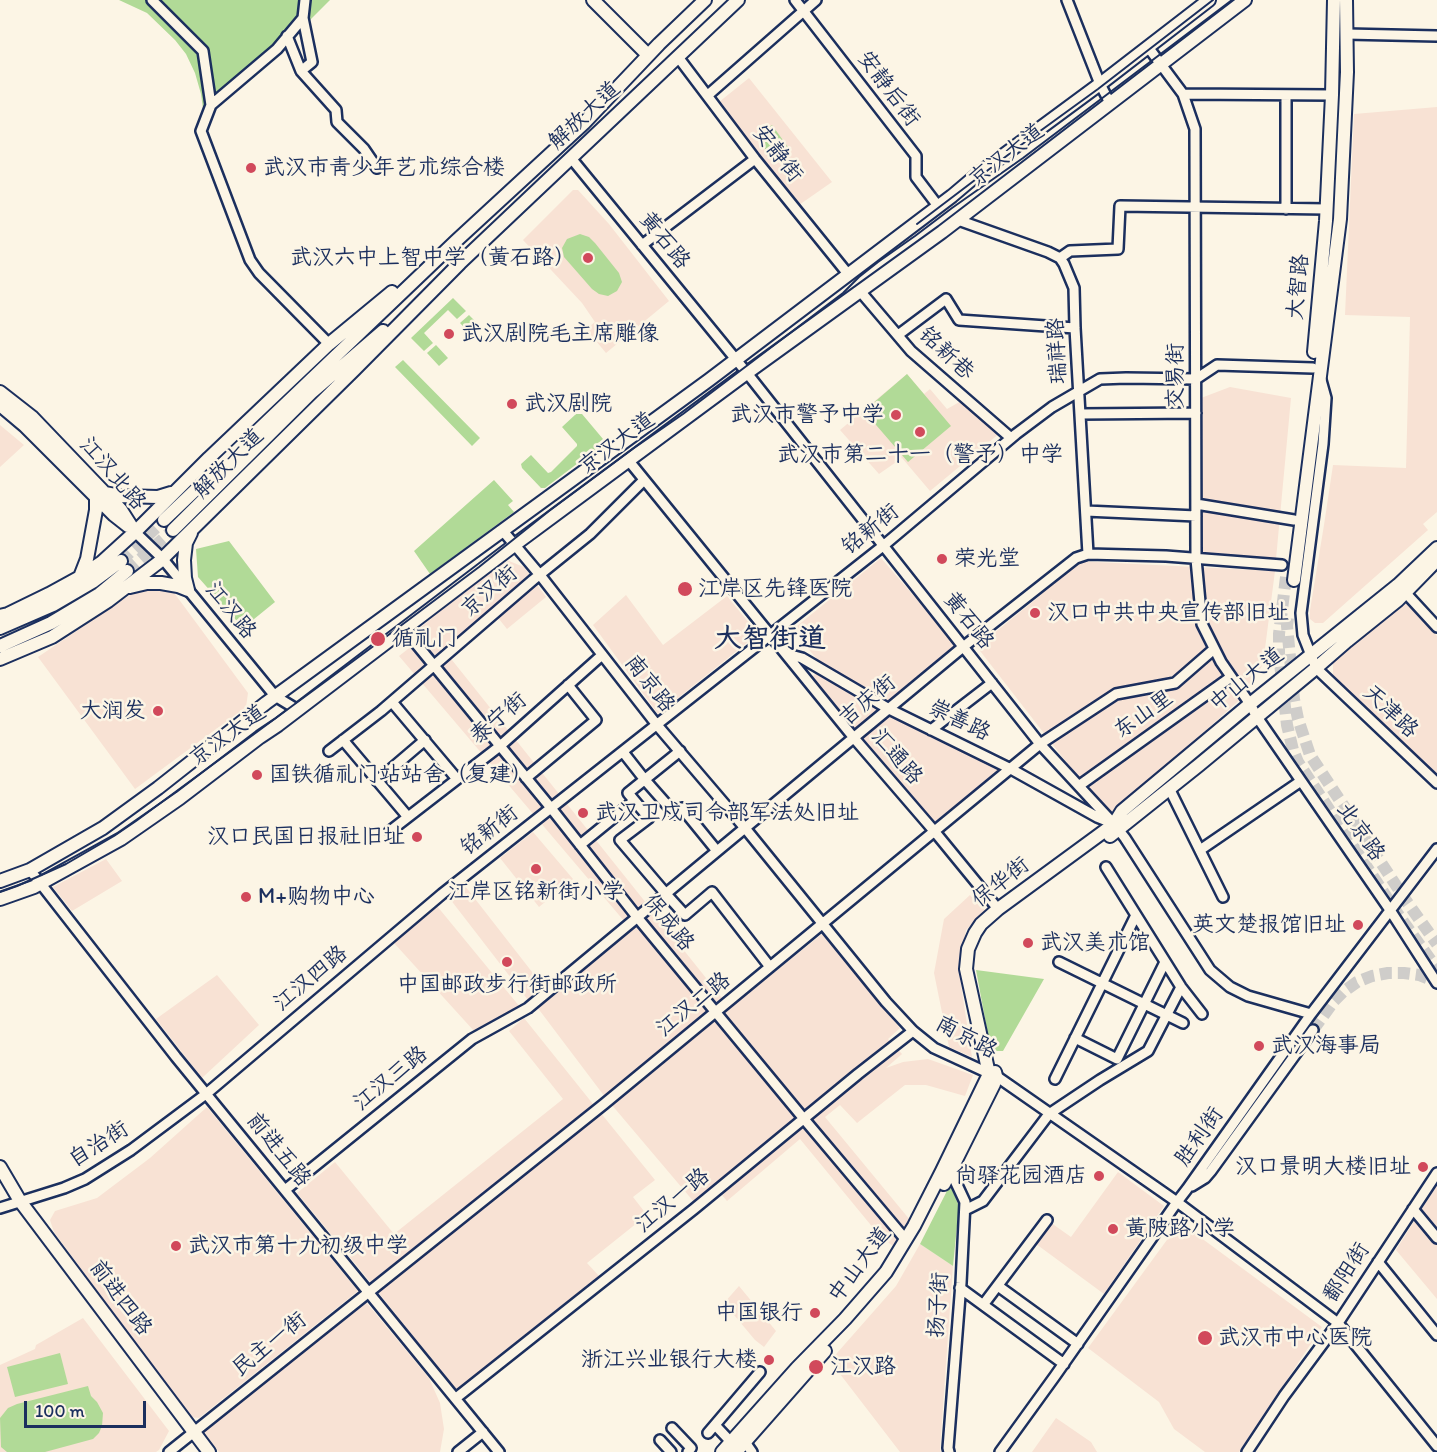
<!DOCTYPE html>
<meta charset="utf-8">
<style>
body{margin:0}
#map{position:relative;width:1437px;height:1452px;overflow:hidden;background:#fcf5e5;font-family:Itim,sans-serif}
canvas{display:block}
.scale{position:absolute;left:24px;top:1401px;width:122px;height:27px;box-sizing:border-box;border:3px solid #1b2f5e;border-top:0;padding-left:8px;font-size:18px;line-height:21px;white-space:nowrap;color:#1b2f5e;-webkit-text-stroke:4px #fcf5e5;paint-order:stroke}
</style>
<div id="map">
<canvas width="1437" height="1452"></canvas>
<div class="scale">100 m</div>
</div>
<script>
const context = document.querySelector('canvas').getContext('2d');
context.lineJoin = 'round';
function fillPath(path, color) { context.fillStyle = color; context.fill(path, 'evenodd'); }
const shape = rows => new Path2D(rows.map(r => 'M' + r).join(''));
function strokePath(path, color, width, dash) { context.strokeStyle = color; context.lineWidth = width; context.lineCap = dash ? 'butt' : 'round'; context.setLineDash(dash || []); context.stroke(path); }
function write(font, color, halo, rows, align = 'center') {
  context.font = font + ' Itim,"LXGW WenKai TC",sans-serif'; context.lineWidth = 5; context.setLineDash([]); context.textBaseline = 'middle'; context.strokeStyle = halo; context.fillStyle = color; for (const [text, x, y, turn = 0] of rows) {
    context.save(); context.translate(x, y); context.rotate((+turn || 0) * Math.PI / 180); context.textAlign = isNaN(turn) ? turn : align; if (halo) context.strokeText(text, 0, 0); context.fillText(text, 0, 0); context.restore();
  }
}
fillPath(shape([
 [749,78,832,182,799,205,719,102],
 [1437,107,1437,512,1423,524,1428,530,1323,623,1315,623,1310,619,1310,610,1324,525,1333,465,1406,468,1410,317,1345,315,1354,114],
 [573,190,578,190,609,224,669,301,606,353,586,329,595,322,582,303,523,240],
 [907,374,924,394,930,389,947,409,963,400,1000,433,930,491,902,458,879,474,840,430],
 [1230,387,1291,398,1276,559,1201,553,1201,398],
 [0,425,24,445,0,467],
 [881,558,958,647,889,704,822,665,792,630],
 [509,561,524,567,546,597,507,629,495,614,448,655,730,1008,822,934,900,1028,888,1039,902,1054,886,1068,903,1062,928,1059,973,1075,965,1096,926,1085,905,1085,857,1123,840,1105,825,1117,910,1220,894,1247,879,1235,800,1139,727,1201,714,1186,694,1202,611,1104,708,1024,703,1017,605,1097,537,1007,630,928,399,656,422,638,416,631,497,565],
 [1076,561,1275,571,1263,664,1244,696,1109,817,977,647,1041,595,1043,589],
 [137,590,172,590,248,693,246,707,135,789,38,657],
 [626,595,663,645,727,596,758,634,658,714,593,625],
 [1405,600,1437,636,1437,774,1358,702,1333,675,1333,662,1365,633],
 [818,671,881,709,854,732,811,678],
 [889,715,1002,769,936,825,861,739],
 [533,832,573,879,539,907,500,858],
 [106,859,122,881,72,911,53,887],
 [465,886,543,986,528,1000,450,899],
 [970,895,985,910,966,930,959,972,972,1057,949,1047,934,973,944,919],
 [437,906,520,1007,474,1031,394,943],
 [217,975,259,1025,202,1078,156,1019],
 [524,1018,593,1104,371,1283,297,1193,335,1162,394,1234,563,1099,509,1031],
 [207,1107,358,1291,199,1418,190,1417,54,1232,50,1220,55,1211,97,1198,150,1158],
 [600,1112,655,1180,633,1197,647,1215,587,1263,599,1276,456,1390,378,1292],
 [1118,1172,1164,1206,1104,1294,1032,1241,1047,1220,1071,1237],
 [1437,1185,1437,1299,1396,1250],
 [1189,1229,1322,1327,1239,1452,1205,1452,1174,1429,1159,1402,1088,1348,1172,1233],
 [920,1244,953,1266,940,1449,941,1452,900,1452,830,1361,896,1286],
 [739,1286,776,1331,764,1347,755,1340,724,1303],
 [366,1302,429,1378,440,1403,444,1429,440,1452,219,1452,204,1432],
 [83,1318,169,1431,159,1450,156,1452,0,1452,0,1365,35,1349,36,1345],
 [1056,1418,1091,1442,1097,1452,1032,1452]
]), '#f8e2d4');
fillPath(shape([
 [119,0,330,0,282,48,204,116,201,94,195,73,186,54,175,40,147,13],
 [772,125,790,150,774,161,756,137],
 [580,234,589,237,595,243,619,273,622,282,617,291,608,296,599,294,592,289,564,257,562,248,567,239],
 [453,298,466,311,457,319,448,310,424,333,433,343,424,351,411,338],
 [469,315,481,327,472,336,460,323],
 [436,345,448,358,439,366,427,353],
 [403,360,480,438,472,446,395,367],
 [907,374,951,426,908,462,864,411],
 [576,414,582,414,603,439,602,445,545,488,541,488,522,468,521,464,531,455,548,473,551,472,577,446,577,444,562,427],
 [494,480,513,501,508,505,514,512,430,574,414,551],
 [229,541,275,602,243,628,198,577,196,549],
 [976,970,1044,979,1003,1051,991,1051],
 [950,1185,959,1206,953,1266,920,1244],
 [60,1353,68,1384,15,1397,7,1367],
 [88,1386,91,1396,97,1402,103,1413,102,1426,99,1433,93,1439,45,1452,7,1452,1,1447,0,1418,8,1408,17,1404]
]), '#b1da97');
strokePath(shape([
 [121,561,164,520],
 [127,571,173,530],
 [1286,577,1279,634,1279,654,1287,725,1293,750,1298,762,1395,910,1437,969],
 [1288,618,1287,626,1294,699,1298,719,1310,755,1407,902,1437,944],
 [1313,1030,1334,1001,1343,992,1357,982,1372,976,1388,973,1404,973,1419,975,1437,982]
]), '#cfcdca', 12, [12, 6]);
const minor = shape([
 [152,0,203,51,211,105,201,131,250,260,259,273,329,344],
 [305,0,303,18,312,62,301,71,336,110,337,122,364,149,377,168],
 [795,0,916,156,916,177,938,206],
 [1067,0,1100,84,1110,103],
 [1346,34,1437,36],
 [287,36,301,71],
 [1148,47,1183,94,1195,129,1196,559,1202,624,1221,662,1250,704,1257,717,1390,910,1437,983],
 [678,57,755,159,848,274],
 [1183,94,1332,95],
 [708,95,816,0],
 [1286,95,1286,209],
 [211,105,277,49,303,18],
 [571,158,747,373,1040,744,1114,824,1125,838,1210,970,1230,987,1248,996,1311,1014],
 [958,220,1048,252,1060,258,1064,264,1074,288,1075,328,1088,554],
 [642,245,755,159],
 [1060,258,1070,251,1118,249,1120,206,1327,209],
 [860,291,911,351,1011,438],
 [898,335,946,299,959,320,1075,328],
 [1321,380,1326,398,1323,444,1301,613,1303,635,1316,668,1437,783],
 [1080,414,1196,413],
 [629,461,854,738,935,832,998,909],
 [1196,504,1294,520],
 [1086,511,1196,516],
 [503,531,540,575,657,725,745,828,886,1002,913,1031,934,1048,999,1078,1177,1202,1338,1323,1437,1446],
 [135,532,162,558,275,696,298,710],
 [1402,589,1437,627],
 [404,629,551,808,637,917,804,1119,906,1240],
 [787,654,802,658,889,709,1011,769,1097,817,1112,823],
 [392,702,457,779],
 [931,730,992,683],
 [343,740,408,817],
 [329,751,381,711,533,580,590,534,644,480],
 [680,751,628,793,649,818,620,840,666,894,685,915,712,892,770,967],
 [623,752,645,780,675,814,682,808,717,851],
 [526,778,596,720,568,685],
 [377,781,425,740],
 [1080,785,1231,677],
 [1169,788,1223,897],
 [390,831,500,746,602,655],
 [580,845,634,801],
 [1200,850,1301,781],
 [1106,867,1181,987,1202,1014],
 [30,870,176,1057,499,1452],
 [1059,962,1183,1023],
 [1075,1038,1117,1059,1165,962],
 [1055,1079,1136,915],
 [946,1171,951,1172,965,1202,961,1283,948,1448,949,1452],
 [1192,1186,1205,1178,1211,1171,1313,1030],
 [285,1190,472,1039,528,1008,963,647,1076,558,1088,554,1166,556,1282,565],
 [0,1208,64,1188,85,1179,131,1150,206,1094,442,894,883,546,1016,434,1052,407,1100,379,1126,378,1196,379,1217,365,1313,368],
 [1413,1209,1437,1238],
 [965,1210,983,1201,1049,1114,1100,1080,1148,1051,1181,987],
 [1378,1262,1437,1335],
 [998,1286,1078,1344],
 [960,1288,1064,1364],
 [983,1305,1047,1220],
 [456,1398,694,1209,858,1074,913,1031],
 [715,1425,731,1442],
 [672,1428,691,1448,688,1452],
 [708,1433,760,1372],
 [660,1440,671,1452],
 [745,1442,752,1452],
 [169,1452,604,1104,1040,744,1116,694,1175,683,1214,649],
 [458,1452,483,1432],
 [1000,1452,1055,1376,1177,1202,1187,1189,1311,1014,1437,849],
 [1247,1452,1284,1396,1338,1323,1437,1173]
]);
const major = shape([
 [593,0,648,55],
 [1314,352,1326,221,1332,95,1334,0],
 [0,392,32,417,121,510,135,532],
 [0,405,25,426,114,515,128,526],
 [105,493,120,496,158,497,171,493],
 [164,520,456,241,584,123,659,44,705,0],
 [173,530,311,393,383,331],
 [80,577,87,559,96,510,96,497],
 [1294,580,1340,219,1347,72,1346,0],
 [130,587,147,583,161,583,178,586,188,590,185,578,184,560,186,543,191,533],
 [0,616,8,614,49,594,80,577,102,562,135,532,209,458,329,344,392,292],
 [0,628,53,605,94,581,121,561],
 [0,646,51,623,98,595,127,571],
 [0,659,52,637,108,601,159,562,354,370,460,263,738,0],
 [1110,836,1199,765,1316,668,1347,641,1398,600,1437,560],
 [0,881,30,870,103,828,158,788,266,703,709,380,952,196,978,174,1104,81,1209,0],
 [0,899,34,887,121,839,180,798,260,737,278,725,521,540,744,375,942,232,1245,0],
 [0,1167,20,1201,209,1452],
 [944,1184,994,1084,996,1076,995,1072],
 [722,1452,797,1368,845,1319,886,1272,914,1226,942,1171,989,1074,966,969,968,949,975,933,981,924,998,909,1114,824,1122,811,1250,704,1398,585,1437,548],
 [736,1452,825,1351]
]);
strokePath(minor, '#1b2f5e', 14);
strokePath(major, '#1b2f5e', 16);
strokePath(minor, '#fcf5e5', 9);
strokePath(major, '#fcf5e5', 12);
strokePath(shape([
 [917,224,1025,142,1098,89,1213,0],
 [0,892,17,886,66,864,114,836,136,821,379,642,479,567,549,511,634,448,683,414,843,293,859,277,878,262,915,236,952,208,1023,158,1232,0]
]), '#1b2f5e', 2);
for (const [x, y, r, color] of [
 [251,168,6,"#d1495b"],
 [588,258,6,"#d1495b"],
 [449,334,6,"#d1495b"],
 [512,404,6,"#d1495b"],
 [896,415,6,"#d1495b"],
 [920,432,6,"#d1495b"],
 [942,559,6,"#d1495b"],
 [685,589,8,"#d1495b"],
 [1035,613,6,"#d1495b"],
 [378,639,8,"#d1495b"],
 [158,711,6,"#d1495b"],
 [257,775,6,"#d1495b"],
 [583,813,6,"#d1495b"],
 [417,837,6,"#d1495b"],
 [536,869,6,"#d1495b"],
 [246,897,6,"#d1495b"],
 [1358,925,6,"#d1495b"],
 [1028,943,6,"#d1495b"],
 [507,962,6,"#d1495b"],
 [1259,1046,6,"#d1495b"],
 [1423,1167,6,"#d1495b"],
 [1099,1176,6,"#d1495b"],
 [1113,1229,6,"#d1495b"],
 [176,1246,6,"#d1495b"],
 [815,1313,6,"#d1495b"],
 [1205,1338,8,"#d1495b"],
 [769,1360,6,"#d1495b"],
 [816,1367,8,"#d1495b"]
]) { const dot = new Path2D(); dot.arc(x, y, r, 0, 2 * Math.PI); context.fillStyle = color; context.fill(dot); strokePath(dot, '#fcf5e5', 2); }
write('22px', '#1b2f5e', '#fcf5e5', [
 ["安静后街",888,89,53],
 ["解放大道",585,116,-43],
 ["安静街",777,154,52],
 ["京汉大道",1007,156,-38],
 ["黄石路",664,241,51],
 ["大智路",1299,287,-85],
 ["瑞祥路",1058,351,-93],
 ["铭新巷",946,354,43],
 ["交易街",1176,376,-90],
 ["京汉大道",617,444,-37],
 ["解放大道",229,464,-45],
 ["江汉北路",112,474,49],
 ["铭新街",871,530,-39],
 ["京汉街",490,592,-41],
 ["江汉路",230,611,51],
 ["黄石路",968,621,52],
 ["中山大道",1247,680,-39],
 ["南京路",649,684,52],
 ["吉庆街",868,701,-40],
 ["天津路",1390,712,43],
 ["东山里",1144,715,-35],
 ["泰宁街",499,719,-41],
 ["崇善路",959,721,26],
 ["京汉大道",228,736,-36],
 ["汇通路",896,757,49],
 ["铭新街",490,831,-38],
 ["北京路",1360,832,55],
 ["保华街",1001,883,-38],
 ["保成路",668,923,51],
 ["江汉四路",311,979,-40],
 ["江汉二路",694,1005,-39],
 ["南京路",966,1038,28],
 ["江汉三路",391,1079,-39],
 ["胜利街",1200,1137,-55],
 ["自治街",99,1145,-32],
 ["前进五路",278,1150,51],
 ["江汉一路",673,1201,-39],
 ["中山大道",860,1265,-53],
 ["鄱阳街",1347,1273,-57],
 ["前进四路",120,1298,53],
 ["扬子街",939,1305,-86],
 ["民主一街",270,1345,-39]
]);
write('22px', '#1b2f5e', '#fcf5e5', [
 ["武汉市青少年艺术综合楼",263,168],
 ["武汉六中上智中学（黄石路）",576,258,"right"],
 ["武汉剧院毛主席雕像",461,334],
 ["武汉剧院",524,404],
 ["武汉市警予中学",884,415,"right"],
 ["武汉市第二十一（警予）中学",920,455,"center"],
 ["荣光堂",954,559],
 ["江岸区先锋医院",698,589],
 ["汉口中共中央宣传部旧址",1047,613],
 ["循礼门",392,639],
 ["大润发",146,711,"right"],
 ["国铁循礼门站站舍（复建）",269,775],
 ["武汉卫戍司令部军法处旧址",595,813],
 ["汉口民国日报社旧址",405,837,"right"],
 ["江岸区铭新街小学",536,892,"center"],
 ["M+购物中心",258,897],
 ["英文楚报馆旧址",1346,925,"right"],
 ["武汉美术馆",1040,943],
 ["中国邮政步行街邮政所",507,985,"center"],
 ["武汉海事局",1271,1046],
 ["汉口景明大楼旧址",1411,1167,"right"],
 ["尚驿花园酒店",1087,1176,"right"],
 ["黄陂路小学",1125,1229],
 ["武汉市第十九初级中学",188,1246],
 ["中国银行",803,1313,"right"],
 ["武汉市中心医院",1218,1338],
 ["浙江兴业银行大楼",757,1360,"right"],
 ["江汉路",830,1367]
], 'left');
write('bold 28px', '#1b2f5e', '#fcf5e5', [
 ["大智街道",770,640]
]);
</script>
